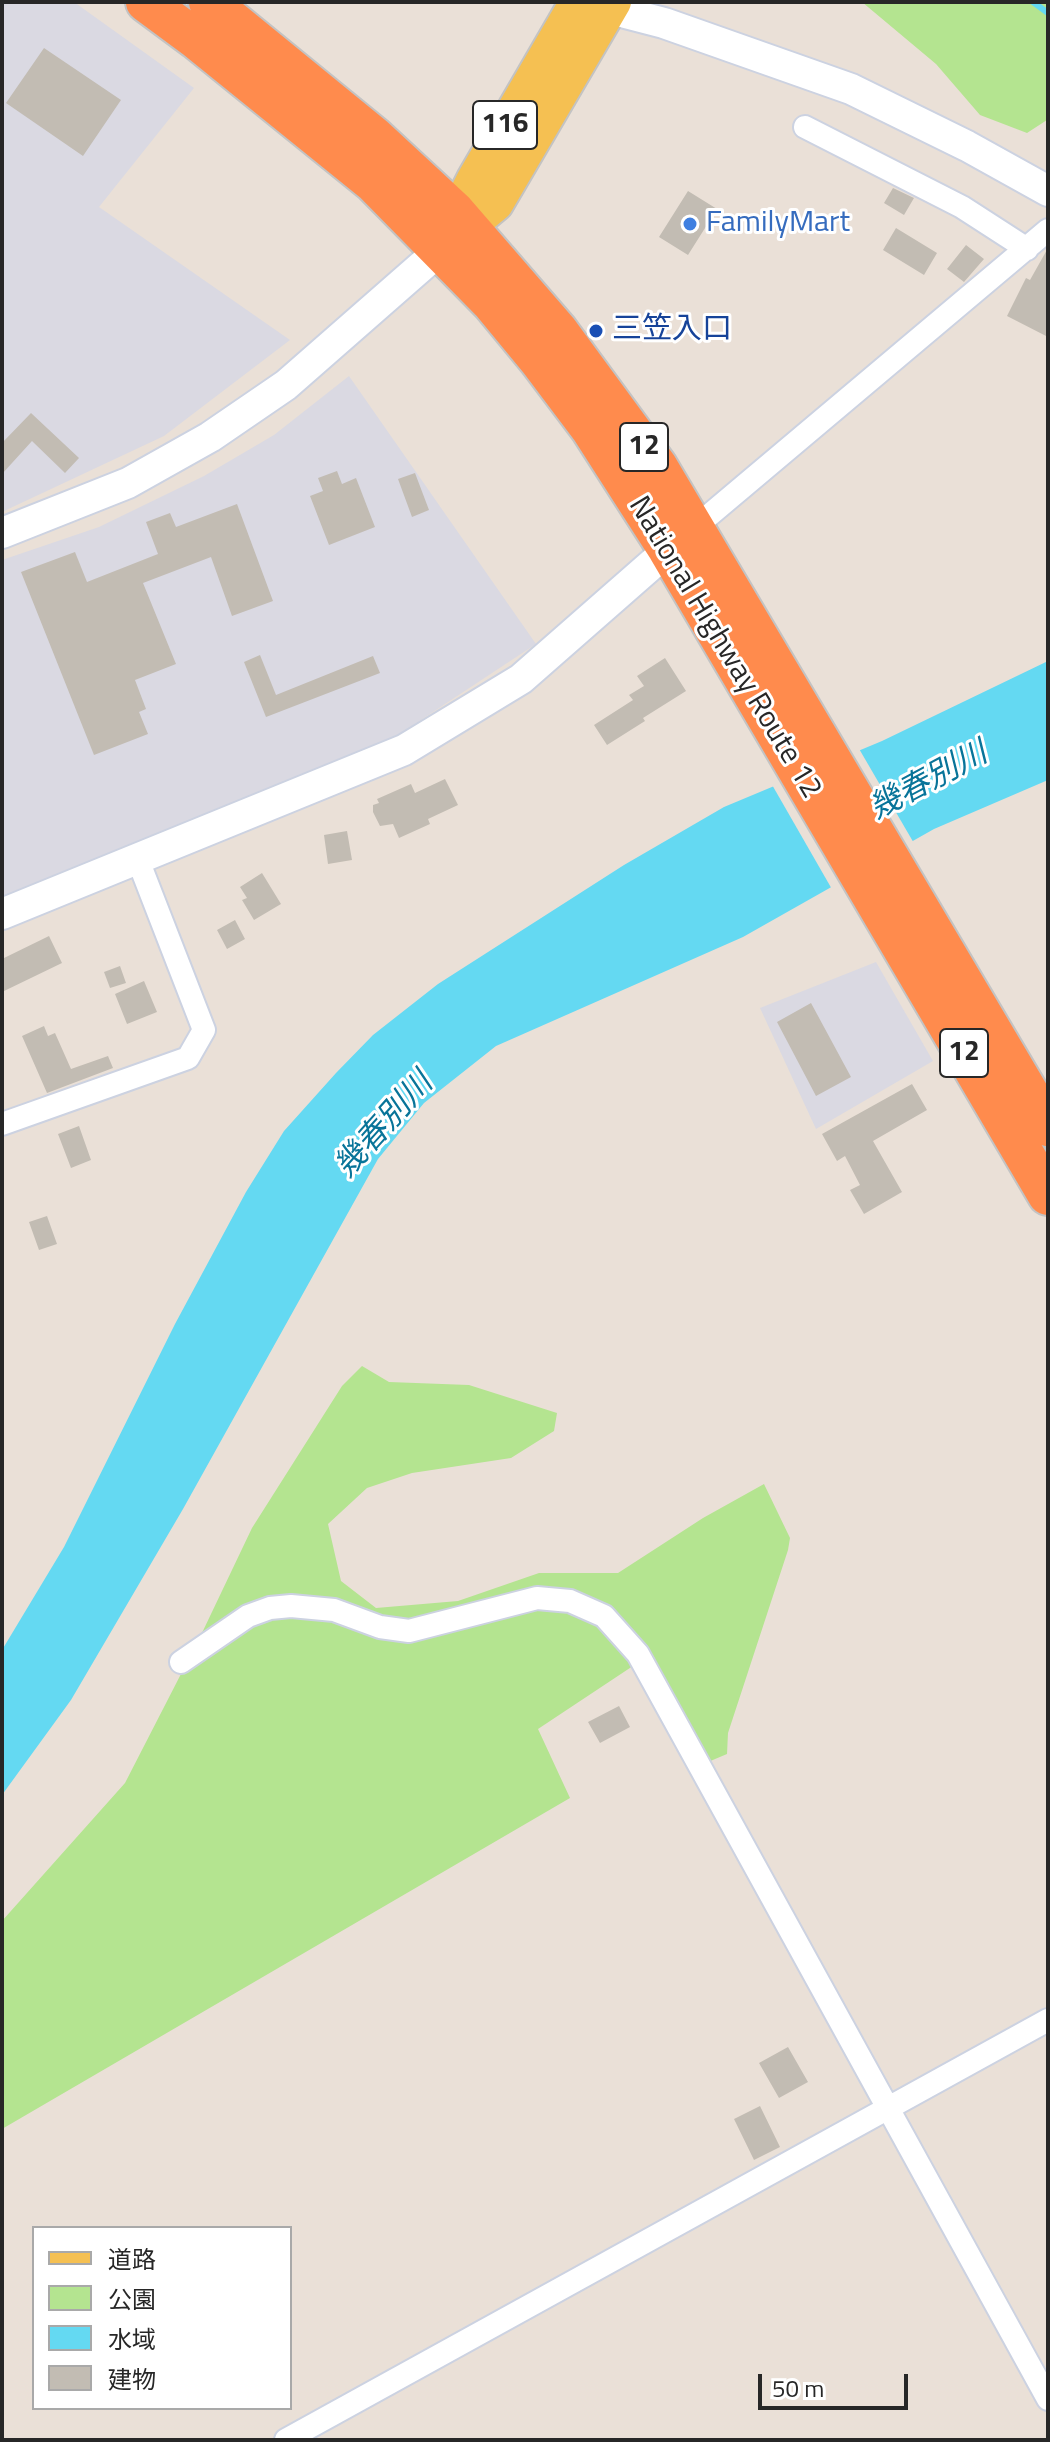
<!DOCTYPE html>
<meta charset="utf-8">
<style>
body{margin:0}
#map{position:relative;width:1050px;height:2442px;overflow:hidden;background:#eae0d7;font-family:"Titillium Web","Noto Sans JP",sans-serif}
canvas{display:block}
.frame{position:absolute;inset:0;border:4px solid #272727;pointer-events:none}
.legend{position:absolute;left:32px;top:2226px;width:260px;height:184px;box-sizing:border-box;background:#fff;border:2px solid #a9a9a9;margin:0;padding:10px 14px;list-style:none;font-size:24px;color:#272727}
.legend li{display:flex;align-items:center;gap:16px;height:40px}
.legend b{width:40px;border:2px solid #a9a9a9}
.scale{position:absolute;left:758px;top:2374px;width:150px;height:36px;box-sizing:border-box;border:4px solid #272727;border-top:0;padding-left:10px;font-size:24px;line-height:28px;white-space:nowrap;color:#272727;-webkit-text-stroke:6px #fff;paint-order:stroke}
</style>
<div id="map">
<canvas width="1050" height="2442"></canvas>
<div class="frame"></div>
<ul class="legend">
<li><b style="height:10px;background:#f5c052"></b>道路</li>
<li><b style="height:22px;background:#b4e490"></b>公園</li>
<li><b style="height:22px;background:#64d9f2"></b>水域</li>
<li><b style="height:22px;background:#c2bcb3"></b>建物</li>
</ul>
<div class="scale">50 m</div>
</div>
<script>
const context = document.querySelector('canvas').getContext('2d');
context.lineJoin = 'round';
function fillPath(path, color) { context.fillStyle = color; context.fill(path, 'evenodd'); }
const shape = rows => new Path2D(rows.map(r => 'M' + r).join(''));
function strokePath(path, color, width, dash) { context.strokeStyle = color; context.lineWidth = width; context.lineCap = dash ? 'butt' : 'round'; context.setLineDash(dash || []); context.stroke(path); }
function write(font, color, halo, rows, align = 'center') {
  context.font = font + ' "Titillium Web","Noto Sans JP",sans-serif'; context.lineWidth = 6; context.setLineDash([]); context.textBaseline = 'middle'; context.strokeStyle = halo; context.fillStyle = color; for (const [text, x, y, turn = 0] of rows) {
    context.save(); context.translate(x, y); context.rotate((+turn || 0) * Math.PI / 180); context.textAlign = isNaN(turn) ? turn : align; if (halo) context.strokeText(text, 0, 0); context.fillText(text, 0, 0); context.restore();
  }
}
fillPath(shape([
 [2,2,74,2,194,88,99,207,290,340,164,436,2,512],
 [349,376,536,644,386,743,2,900,2,560,99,527,204,476,274,435],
 [876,962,933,1061,816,1129,760,1008]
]), '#dad9e2');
fillPath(shape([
 [862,2,1048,2,1047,120,1027,133,980,115,936,64],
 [362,1366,389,1382,469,1385,557,1413,554,1431,511,1458,412,1473,367,1488,328,1524,341,1581,376,1608,458,1601,539,1573,618,1573,703,1518,764,1484,790,1538,788,1550,728,1733,727,1754,708,1762,648,1656,538,1729,570,1798,2,2129,2,1921,125,1783,201,1635,252,1528,342,1386]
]), '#b4e490');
fillPath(shape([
 [1048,661,1048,780,934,829,743,937,496,1046,424,1103,378,1159,183,1509,71,1700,2,1795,2,1650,64,1547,175,1324,246,1192,284,1131,336,1073,373,1035,438,984,624,865,724,807,882,741]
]), '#64d9f2');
fillPath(shape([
 [858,747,915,845,833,891,771,783]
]), '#eae0d7');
strokePath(shape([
 [1033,2,1048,13]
]), '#64d9f2', 6);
fillPath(shape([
 [44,48,121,100,83,156,6,103],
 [893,188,914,198,904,215,884,203],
 [688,191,717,209,688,255,659,237],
 [896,228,937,253,924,275,883,250],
 [966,245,984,259,964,282,947,269],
 [1048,248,1048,337,1007,316,1026,278,1030,280],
 [31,413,79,458,65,473,32,441,2,474,2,443],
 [337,471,342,484,356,478,375,527,329,545,310,496,323,491,318,478],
 [415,473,429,510,412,517,398,479],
 [237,504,273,601,232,616,211,557,143,583,176,664,135,680,146,709,139,712,148,734,94,755,21,572,75,552,87,582,158,554,146,522,170,513,176,527],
 [260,655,276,695,373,656,380,673,266,717,244,662],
 [665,658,686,691,643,718,645,721,607,745,594,725,633,700,629,695,644,686,637,676],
 [445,779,458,805,428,819,430,824,399,838,393,824,380,826,373,812,373,805,379,803,377,799,411,784,415,793],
 [347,831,352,860,328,864,324,835],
 [262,873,281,904,254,920,242,900,247,898,240,887],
 [235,920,245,939,227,949,217,930],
 [49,936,62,963,2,992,2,959],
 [120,966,126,983,110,988,104,972],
 [144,981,157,1012,127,1024,115,994],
 [811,1003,851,1077,816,1096,777,1022],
 [44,1026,48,1036,55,1033,71,1069,108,1056,113,1068,47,1093,22,1036],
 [912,1084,927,1110,873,1141,902,1192,864,1214,850,1190,860,1185,845,1156,837,1161,822,1134],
 [79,1126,91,1160,71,1168,58,1134],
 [47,1216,57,1244,39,1250,29,1222],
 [619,1706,630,1727,600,1743,588,1722],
 [788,2047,808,2082,779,2098,759,2063],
 [760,2106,780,2147,754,2160,734,2119]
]), '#c2bcb3');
const street = shape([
 [805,127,962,207,1027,249],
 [694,528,1048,230],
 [2,1124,188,1058,204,1030,138,860],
 [181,1662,248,1616,270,1608,291,1606,334,1610,380,1627,409,1631,537,1598,570,1601,604,1616,638,1654,1048,2399],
 [286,2440,1048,2020]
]);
const secondary = shape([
 [587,3,664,23,851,89,967,146,1048,191],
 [2,533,128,483,210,437,286,385,439,251],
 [2,914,404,750,521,679,683,537]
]);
const primary = shape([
 [445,236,474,179,577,2],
 [449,243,496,204,614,2]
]);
const highway = shape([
 [146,2,196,39,374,183,492,303,539,360,591,429,668,549,1048,1195],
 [209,2,373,136,455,212,558,331,657,466,1048,1126]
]);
strokePath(street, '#ccd2e1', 26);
strokePath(secondary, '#ccd2e1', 34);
strokePath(primary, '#c3c3c3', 38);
strokePath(highway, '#c3c3c3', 44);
strokePath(street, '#fff', 22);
strokePath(secondary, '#fff', 30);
strokePath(primary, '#f5c052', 34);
strokePath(highway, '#ff8b4d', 40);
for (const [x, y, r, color] of [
 [690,224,8,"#3f7fe0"],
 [596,331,8,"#1a4fb4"]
]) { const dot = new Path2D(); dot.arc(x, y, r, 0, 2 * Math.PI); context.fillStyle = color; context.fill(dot); strokePath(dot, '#fff', 3); }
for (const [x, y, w] of [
 [505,125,64],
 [644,447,48],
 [964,1053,48]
]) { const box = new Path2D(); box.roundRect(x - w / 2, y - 24, w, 48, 6); context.fillStyle = '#fff'; context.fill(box); strokePath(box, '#272727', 2); }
write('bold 28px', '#272727', null, [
 ["116",505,125],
 ["12",644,447],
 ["12",964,1053]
]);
write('30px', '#366cbe', '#fff', [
 ["FamilyMart",706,224]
], 'left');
write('30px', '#164399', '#fff', [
 ["三笠入口",612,331]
], 'left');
write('30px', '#272727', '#fff', [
 ["National Highway Route 12",724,648,59]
]);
write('italic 32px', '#087499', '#fff', [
 ["幾春別川",929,782,-28],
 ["幾春別川",385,1126,-48]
]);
</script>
